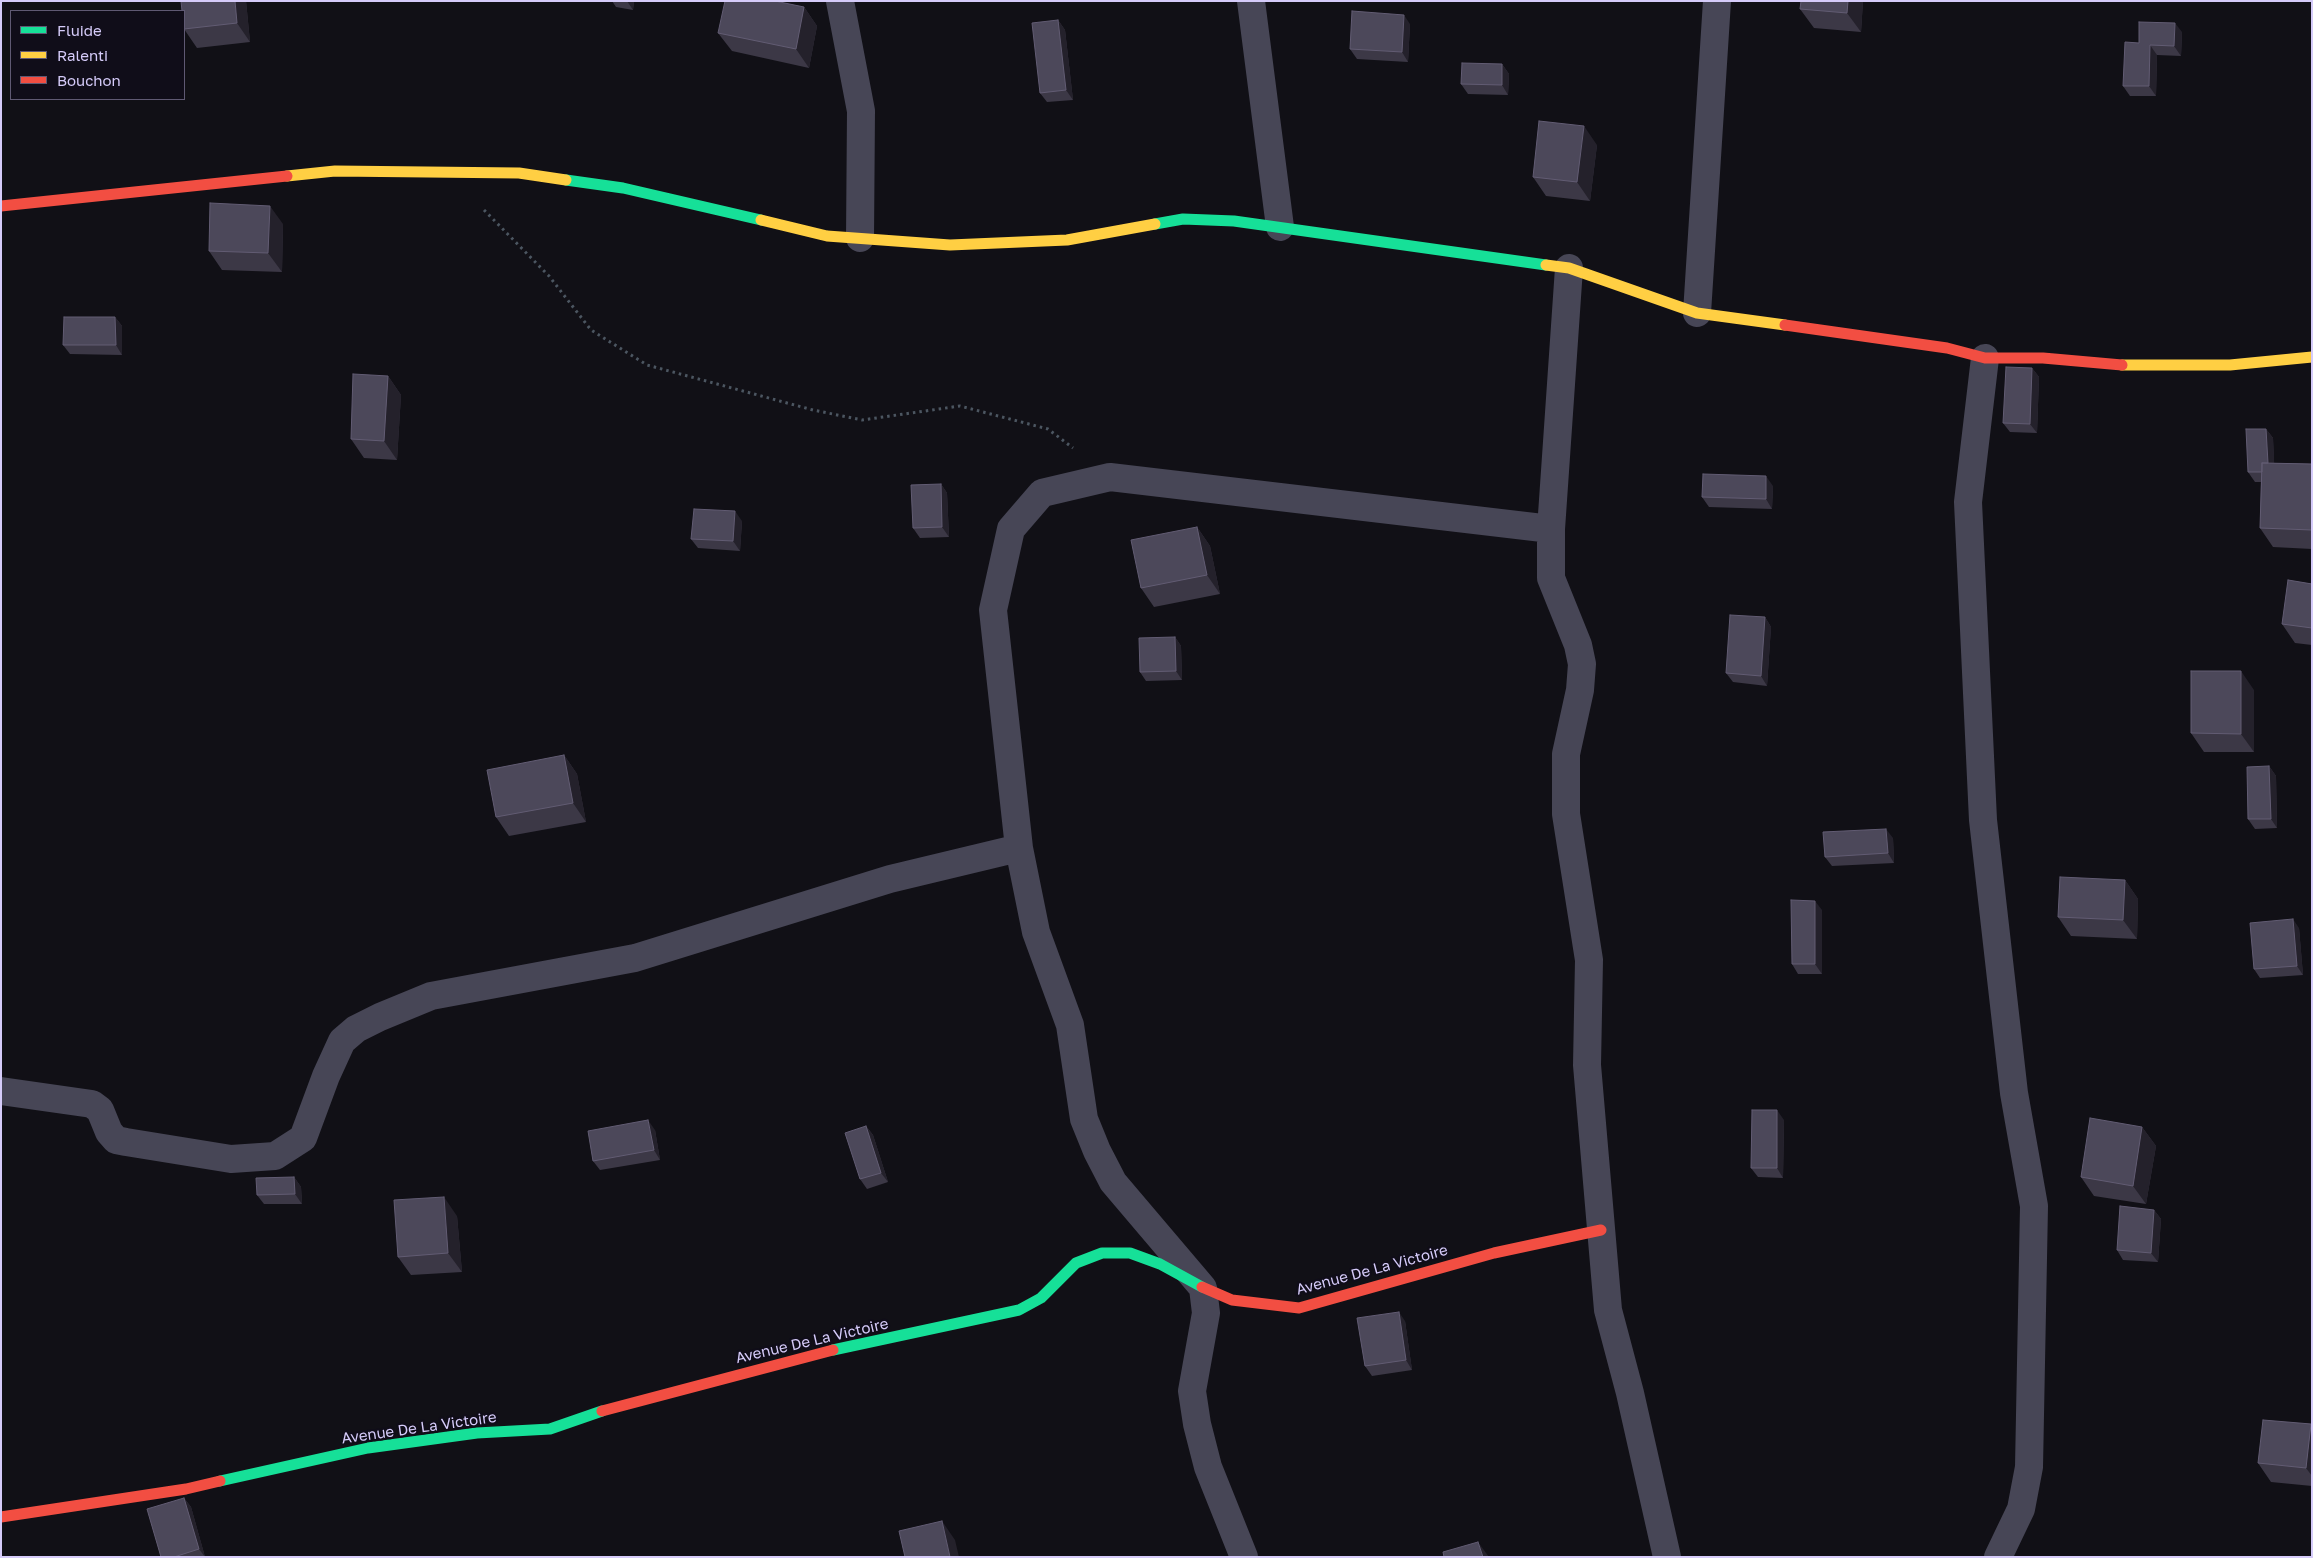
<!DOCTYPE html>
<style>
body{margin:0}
#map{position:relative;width:2313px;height:1558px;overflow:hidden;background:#111016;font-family:"Golos Text",sans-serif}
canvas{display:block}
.frame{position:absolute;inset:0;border:2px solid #d5cbf9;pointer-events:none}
.legend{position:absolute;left:10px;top:10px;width:175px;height:90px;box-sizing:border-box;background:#100d19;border:1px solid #5f5973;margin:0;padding:6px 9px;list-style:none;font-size:15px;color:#d5cbf9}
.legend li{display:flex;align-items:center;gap:10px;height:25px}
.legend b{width:25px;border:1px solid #5f5973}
</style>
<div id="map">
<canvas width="2313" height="1558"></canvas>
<div class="frame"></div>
<ul class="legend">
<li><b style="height:6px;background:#16e098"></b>Fluide</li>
<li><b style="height:6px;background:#ffcf43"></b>Ralenti</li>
<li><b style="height:6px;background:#f24e42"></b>Bouchon</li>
</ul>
</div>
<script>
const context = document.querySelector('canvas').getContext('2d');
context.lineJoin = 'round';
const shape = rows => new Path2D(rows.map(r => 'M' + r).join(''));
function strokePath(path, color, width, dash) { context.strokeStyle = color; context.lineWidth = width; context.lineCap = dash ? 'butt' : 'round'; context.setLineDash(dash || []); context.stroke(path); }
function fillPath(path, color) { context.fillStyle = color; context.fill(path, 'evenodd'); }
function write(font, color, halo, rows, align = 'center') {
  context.font = font + ' "Golos Text",sans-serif'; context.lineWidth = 4.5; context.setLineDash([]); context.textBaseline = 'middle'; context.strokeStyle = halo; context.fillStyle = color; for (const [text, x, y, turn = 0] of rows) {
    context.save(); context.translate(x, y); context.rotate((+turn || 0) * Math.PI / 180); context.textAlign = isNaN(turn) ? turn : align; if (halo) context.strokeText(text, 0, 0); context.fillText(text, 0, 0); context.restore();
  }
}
strokePath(shape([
 [484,210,549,276,591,330,647,365,813,410,862,420,960,406,1048,429,1073,448]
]), '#4c5661', 3, [2.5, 4]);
strokePath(shape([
 [840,1,861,111,860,238],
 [1251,1,1280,227],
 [1569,268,1551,529,1551,578,1578,645,1582,664,1580,690,1566,754,1566,814,1589,960,1587,1065,1608,1310,1630,1393,1667,1557],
 [1697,313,1717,1],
 [1985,358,1968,502,1983,820,2014,1093,2034,1206,2029,1467,2021,1509,1998,1557],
 [1,1091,92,1104,100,1110,109,1132,116,1140,126,1142,231,1159,275,1156,303,1138,326,1076,342,1041,356,1029,380,1017,431,996,635,958,890,879,1019,848],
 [1244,1557,1208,1467,1197,1424,1192,1391,1206,1313,1203,1288,1113,1182,1097,1151,1084,1119,1070,1025,1036,932,1019,848,993,610,1011,529,1042,493,1110,477,1551,529]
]), '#474656', 28);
strokePath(shape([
 [566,180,623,188,761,220],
 [1155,224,1183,219,1234,221,1546,265],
 [833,1350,1019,1310,1041,1298,1076,1263,1102,1253,1130,1253,1160,1264,1202,1287],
 [220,1481,368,1448,477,1433,550,1429,602,1411]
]), '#16e098', 11);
strokePath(shape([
 [287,176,335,171,519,173,566,180],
 [761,220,827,236,950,245,1067,240,1155,224],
 [1546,265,1569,268,1697,313,1785,325],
 [2122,365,2230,365,2312,357]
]), '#ffcf43', 11);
strokePath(shape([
 [1,206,287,176],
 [1785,325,1947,348,1985,358,2043,358,2122,365],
 [1202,1287,1232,1300,1299,1308,1494,1253,1601,1230],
 [602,1411,833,1350],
 [1,1517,186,1489,220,1481]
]), '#f24e42', 11);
fillPath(shape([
 [246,1,250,42,197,48,184,29],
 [612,1,634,1,633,10,616,7],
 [1863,1,1861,32,1814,28,1800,9],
 [804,7,817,26,809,68,732,51,718,33],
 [1058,20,1065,30,1073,100,1047,102,1040,93],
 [1410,24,1408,62,1357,59,1350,49],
 [2182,32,2181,56,2157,55,2156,96,2130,96,2123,86,2139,43],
 [1502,64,1509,74,1508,95,1468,94,1461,84],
 [1597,145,1590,201,1546,196,1533,177],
 [283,224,282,272,222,270,209,251],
 [115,317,122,326,122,355,70,354,63,345],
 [2032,368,2039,377,2037,433,2010,432,2003,423],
 [388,376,401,395,397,460,364,458,351,439],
 [2266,429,2273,438,2274,463,2312,464,2312,549,2273,547,2260,528,2261,482,2255,482,2248,472],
 [941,484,947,493,949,537,920,538,913,528],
 [1773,486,1772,509,1709,507,1702,497],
 [742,521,740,551,698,548,691,539],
 [1197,527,1210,546,1220,594,1154,607,1141,588],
 [2312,584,2312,645,2295,643,2282,624],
 [1765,617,1771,627,1767,686,1733,682,1726,673],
 [1175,637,1181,646,1182,680,1146,681,1140,672],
 [2254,690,2254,752,2204,752,2191,733],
 [564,755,577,774,586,822,509,836,496,817],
 [2269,766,2276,776,2277,828,2255,829,2248,819],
 [1893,838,1894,863,1832,866,1825,857],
 [2125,880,2138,899,2137,939,2071,936,2058,917],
 [1822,910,1822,974,1798,974,1792,964],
 [2299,928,2303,975,2260,978,2254,969],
 [1784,1120,1783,1178,1758,1177,1751,1168],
 [866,1126,873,1135,888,1182,867,1189,860,1179],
 [2142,1127,2156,1146,2146,1204,2094,1196,2081,1177],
 [655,1130,660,1160,600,1170,593,1161],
 [294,1177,301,1187,302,1204,264,1204,257,1195],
 [2154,1210,2161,1219,2158,1262,2123,1260,2117,1250],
 [457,1216,462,1272,411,1275,398,1257],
 [1405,1321,1412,1370,1372,1376,1365,1366],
 [2312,1426,2312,1486,2271,1482,2258,1463],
 [184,1498,191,1507,205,1557,161,1557]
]), '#3c3846');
fillPath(shape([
 [235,1,246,1,250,42,237,23],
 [627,1,634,1,633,10],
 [1848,1,1863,1,1861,32,1847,13],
 [804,7,817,26,809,68,796,49],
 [1404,15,1410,24,1408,62,1402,52],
 [1058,20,1065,30,1073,100,1066,90],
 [2175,23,2182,32,2181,56,2174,46],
 [2150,45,2157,55,2156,96,2149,86],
 [1502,64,1509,74,1508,95,1502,85],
 [1584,126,1597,145,1590,201,1577,182],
 [270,206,283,224,282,272,268,253],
 [115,317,122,326,122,355,116,345],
 [2032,368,2039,377,2037,433,2030,424],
 [388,376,401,395,397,460,384,441],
 [2266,429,2273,438,2275,481,2268,472],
 [1766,476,1773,486,1772,509,1766,499],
 [941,484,947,493,949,537,942,527],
 [735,511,742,521,740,551,733,541],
 [1197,527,1210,546,1220,594,1207,575],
 [1765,617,1771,627,1767,686,1761,676],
 [1175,637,1181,646,1182,680,1176,671],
 [2241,671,2254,690,2254,752,2241,734],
 [564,755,577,774,586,822,573,803],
 [2269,766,2276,776,2277,828,2271,819],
 [1886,829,1893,838,1894,863,1888,853],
 [2125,880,2138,899,2137,939,2123,920],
 [1815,901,1822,910,1822,974,1815,964],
 [2293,919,2299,928,2303,975,2297,966],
 [1777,1110,1784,1120,1783,1178,1777,1168],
 [648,1120,655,1130,660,1160,654,1150],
 [866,1126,873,1135,888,1182,881,1173],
 [2142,1127,2156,1146,2146,1204,2133,1186],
 [294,1177,301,1187,302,1204,295,1194],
 [444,1197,457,1216,462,1272,448,1253],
 [2154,1210,2161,1219,2158,1262,2151,1253],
 [1399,1312,1405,1321,1412,1370,1406,1360],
 [2311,1424,2312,1426,2312,1476,2306,1468],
 [184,1498,191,1507,205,1557,199,1549],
 [942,1521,955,1540,959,1557,950,1557],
 [1478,1542,1489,1557,1483,1557]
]), '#24212b');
const building = shape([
 [181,1,235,1,237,23,184,29,184,11,182,11,181,1],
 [725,1,775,1,804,7,796,49,718,33,725,1],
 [1801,1,1848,1,1847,13,1800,9,1801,1],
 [1352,11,1404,15,1402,52,1350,49,1352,11],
 [1058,20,1066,90,1040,93,1032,23,1058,20],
 [2139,22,2175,23,2174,46,2150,45,2149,86,2123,86,2125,42,2139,43,2139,22],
 [1462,63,1502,64,1502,85,1461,84,1462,63],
 [1539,121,1584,126,1577,182,1533,177,1539,121],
 [210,203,270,206,268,253,209,251,210,203],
 [64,317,115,317,116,345,63,345,64,317],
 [2006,367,2032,368,2030,424,2003,423,2006,367],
 [353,374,388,376,384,441,351,439,353,374],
 [2246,429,2266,429,2268,463,2262,463,2262,472,2248,472,2246,429],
 [2262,463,2312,464,2312,530,2260,528,2262,463],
 [1703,474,1766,476,1766,499,1702,497,1703,474],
 [941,484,942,527,913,528,911,485,941,484],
 [694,509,735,511,733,541,691,539,694,509],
 [1197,527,1207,575,1141,588,1131,540,1197,527],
 [2288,580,2312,584,2312,628,2282,624,2288,580],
 [1730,615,1765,617,1761,676,1726,673,1730,615],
 [1175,637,1176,671,1140,672,1139,638,1175,637],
 [2191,671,2241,671,2241,734,2191,733,2191,671],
 [564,755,573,803,496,817,487,770,564,755],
 [2269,766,2271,819,2248,819,2247,767,2269,766],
 [1886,829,1888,853,1825,857,1823,832,1886,829],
 [2060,877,2125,880,2123,920,2058,917,2060,877],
 [1791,900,1815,901,1815,964,1792,964,1791,900],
 [2293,919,2297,966,2254,969,2250,923,2293,919],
 [1752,1110,1777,1110,1777,1168,1751,1168,1752,1110],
 [2090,1118,2142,1127,2133,1186,2081,1177,2090,1118],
 [648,1120,654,1150,593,1161,588,1131,648,1120],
 [866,1126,881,1173,860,1179,845,1133,866,1126],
 [294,1177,295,1194,257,1195,256,1178,294,1177],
 [444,1197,448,1253,398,1257,394,1200,444,1197],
 [2120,1206,2154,1210,2151,1253,2117,1250,2120,1206],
 [1399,1312,1406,1360,1365,1366,1357,1318,1399,1312],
 [2263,1420,2311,1424,2306,1468,2258,1463,2263,1420],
 [184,1498,199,1549,174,1557,161,1557,147,1509,184,1498],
 [942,1521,950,1557,905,1557,899,1531,942,1521],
 [1478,1542,1483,1557,1444,1557,1443,1552,1478,1542]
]);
fillPath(building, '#4c485a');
strokePath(building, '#625c73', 1);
write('15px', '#d5cbf9', '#100d19', [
 ["Avenue De La Victoire",1372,1270,-15],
 ["Avenue De La Victoire",812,1341,-13],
 ["Avenue De La Victoire",419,1428,-8]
]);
</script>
